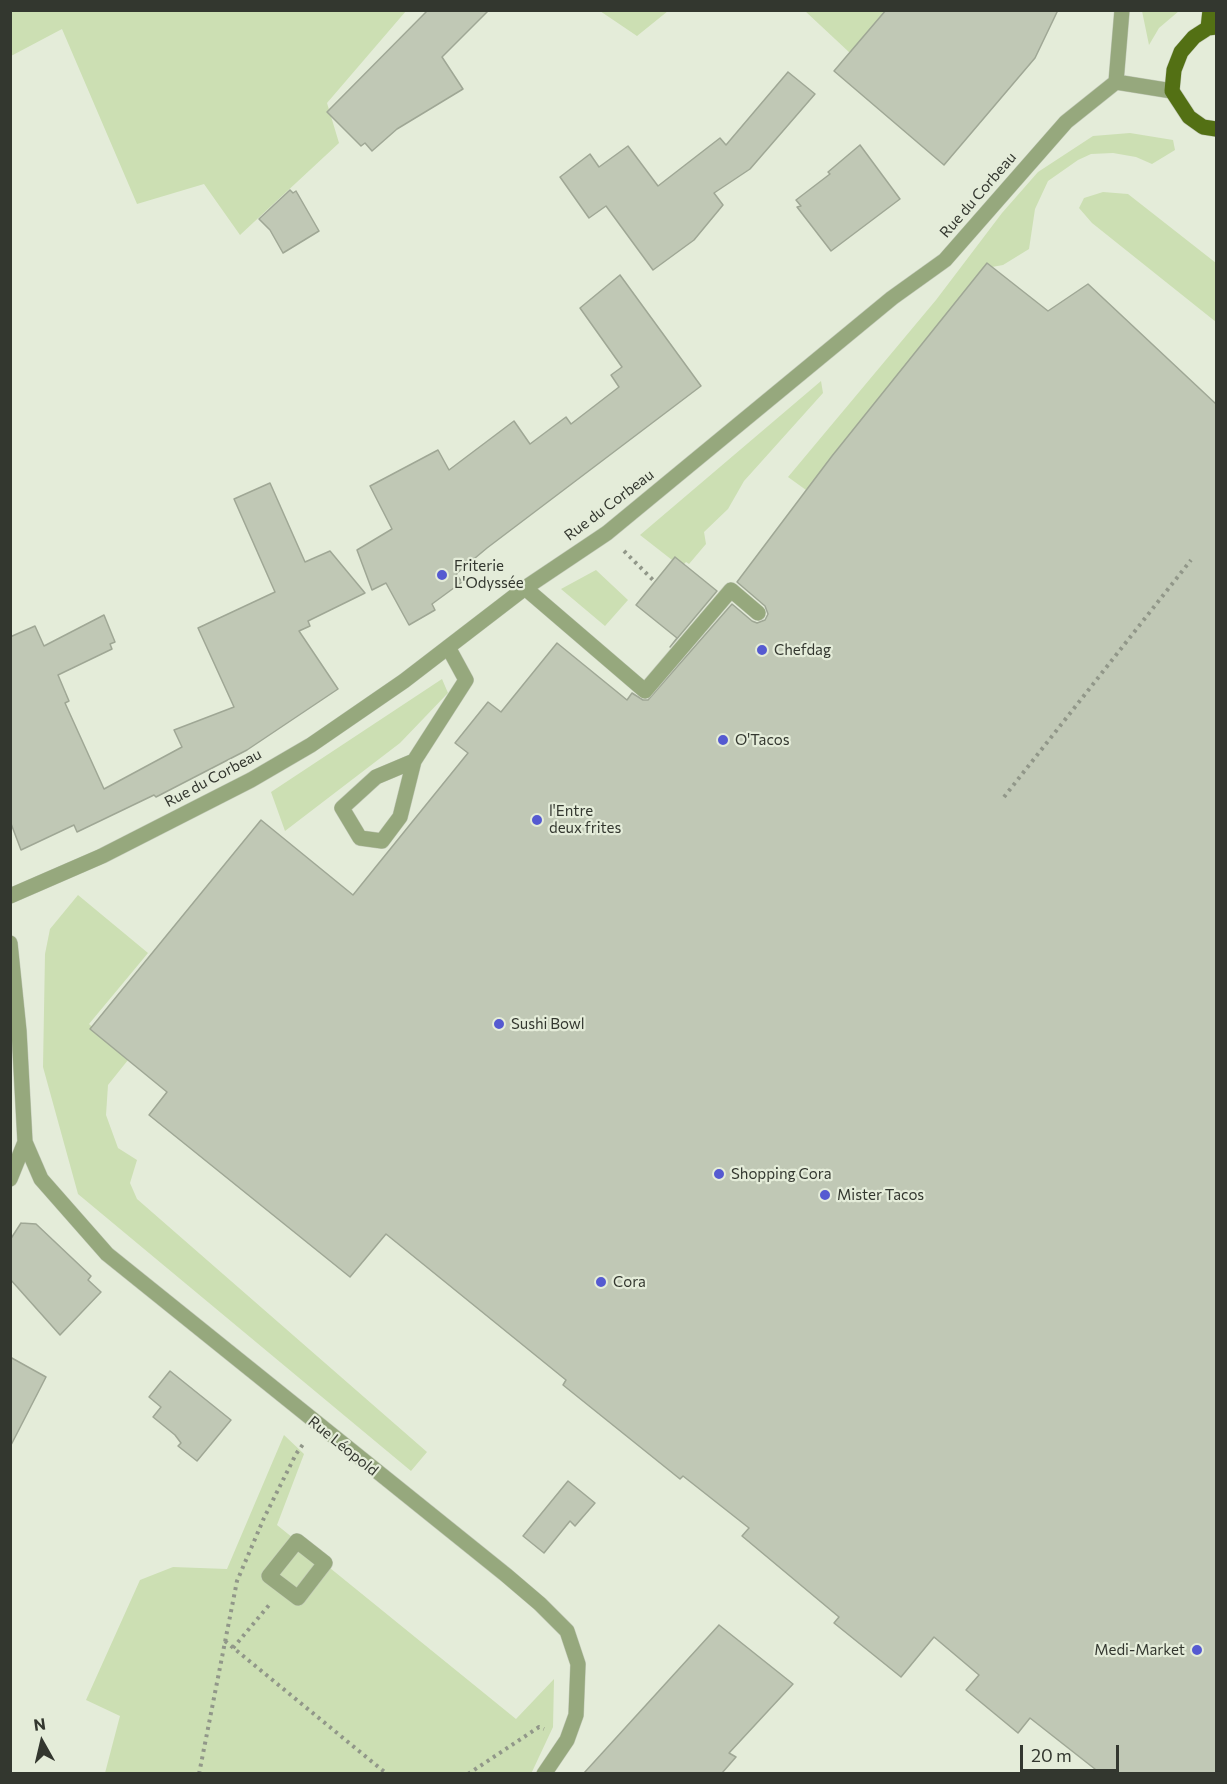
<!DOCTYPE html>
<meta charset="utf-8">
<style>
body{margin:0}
#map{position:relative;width:1227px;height:1784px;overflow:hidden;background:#e4ecd9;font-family:Commissioner,sans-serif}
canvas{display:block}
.frame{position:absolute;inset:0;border:12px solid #33372f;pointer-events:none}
.north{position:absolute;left:12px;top:1712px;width:60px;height:60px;-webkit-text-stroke:4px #e4ecd9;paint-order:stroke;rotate:352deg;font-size:16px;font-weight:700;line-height:24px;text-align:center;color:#33372f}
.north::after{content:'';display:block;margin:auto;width:21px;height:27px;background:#33372f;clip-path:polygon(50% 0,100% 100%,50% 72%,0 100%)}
.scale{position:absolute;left:1020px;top:1745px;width:99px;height:27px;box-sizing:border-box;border:3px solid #33372f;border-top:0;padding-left:8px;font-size:18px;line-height:21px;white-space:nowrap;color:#33372f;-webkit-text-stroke:4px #e4ecd9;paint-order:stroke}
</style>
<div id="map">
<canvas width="1227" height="1784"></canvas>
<div class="frame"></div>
<div class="north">N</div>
<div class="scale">20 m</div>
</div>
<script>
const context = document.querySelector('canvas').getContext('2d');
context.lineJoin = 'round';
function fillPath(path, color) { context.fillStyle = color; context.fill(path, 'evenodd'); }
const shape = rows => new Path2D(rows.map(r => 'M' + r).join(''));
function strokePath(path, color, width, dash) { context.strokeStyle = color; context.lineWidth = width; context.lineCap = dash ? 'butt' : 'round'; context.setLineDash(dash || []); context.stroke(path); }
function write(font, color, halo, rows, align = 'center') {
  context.font = font + ' Commissioner,sans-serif'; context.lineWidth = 4.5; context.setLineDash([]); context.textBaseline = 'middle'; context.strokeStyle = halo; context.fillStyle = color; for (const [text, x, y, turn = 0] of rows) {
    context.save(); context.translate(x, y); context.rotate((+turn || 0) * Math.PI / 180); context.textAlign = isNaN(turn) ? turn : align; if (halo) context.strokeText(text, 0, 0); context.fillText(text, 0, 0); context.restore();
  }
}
fillPath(shape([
 [10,11,406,11,327,103,339,143,240,235,204,184,137,204,62,29,11,56],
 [600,11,668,10,668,11,637,36],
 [805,11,886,11,850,53],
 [1142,11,1142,10,1179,11,1159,28,1149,45],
 [1130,133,1173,140,1175,150,1152,164,1136,157,1113,153,1091,154,1078,160,1048,181,1035,209,1029,249,1003,265,992,267,987,264,806,490,788,477,936,300,1002,213,1038,172,1093,136],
 [1103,192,1128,194,1216,263,1216,322,1092,223,1079,208,1084,198],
 [821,381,823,393,744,481,728,509,704,532,706,544,689,564,686,562,681,567,640,535],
 [596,570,628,600,605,626,561,589],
 [442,679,448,693,400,743,285,831,271,792],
 [78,895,148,953,89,1024,128,1060,108,1085,106,1115,118,1148,137,1160,130,1183,137,1199,427,1452,411,1471,78,1194,43,1067,45,954,50,929],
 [284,1435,304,1454,277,1525,516,1719,554,1679,553,1727,531,1774,105,1773,120,1716,86,1700,140,1580,173,1567,227,1569]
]), '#ccdfb3');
const building = shape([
 [428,10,489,10,442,57,463,89,397,129,372,151,365,143,361,146,327,112,428,10],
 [886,10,1058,10,1035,58,944,165,834,71,886,10],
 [788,72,815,94,750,169,714,193,723,205,694,240,653,270,606,206,589,218,560,177,590,154,599,167,628,146,658,186,720,138,726,145,788,72],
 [860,145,900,199,831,251,797,207,801,206,796,200,830,174,828,172,860,145],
 [290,190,293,193,296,191,319,231,283,253,270,230,259,219,290,190],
 [987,263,1048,311,1088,284,1216,404,1216,1773,1100,1773,1030,1718,1018,1733,966,1690,979,1675,934,1637,901,1677,834,1623,839,1617,742,1536,749,1528,683,1476,680,1479,563,1385,566,1380,386,1234,350,1277,149,1115,167,1092,90,1029,261,820,353,895,468,753,455,743,488,702,501,712,557,643,627,700,632,693,643,700,648,700,732,604,752,621,757,623,765,620,768,614,765,606,737,582,832,456,987,263],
 [620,275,701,386,487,548,456,574,462,582,432,604,435,610,409,625,386,583,372,590,357,550,392,529,370,486,438,450,449,470,514,421,530,444,566,417,571,424,619,387,611,375,622,367,580,308,620,275],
 [270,483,305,562,330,551,365,593,308,621,310,626,299,631,338,689,247,750,156,797,154,795,77,832,74,825,21,850,10,821,10,637,35,626,44,646,104,615,115,642,110,644,112,649,58,675,69,701,65,703,104,789,182,747,174,730,234,707,198,628,275,592,234,499,270,483],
 [675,557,717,591,670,647,677,638,636,605,675,557],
 [21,1223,36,1224,91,1276,88,1280,101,1292,60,1335,10,1279,10,1240,21,1223],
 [10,1357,46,1377,10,1447,10,1357],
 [170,1371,231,1420,197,1461,178,1446,181,1443,175,1435,153,1417,161,1407,149,1397,170,1371],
 [568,1481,595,1503,575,1526,570,1521,544,1553,523,1536,568,1481],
 [719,1625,793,1684,729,1753,736,1757,722,1773,584,1773,719,1625]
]);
fillPath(building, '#c0c8b5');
strokePath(building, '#9fa795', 1.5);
const minor = shape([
 [1116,82,1122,10],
 [525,588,645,691,731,590,758,613],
 [414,761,400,817,382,841,360,838,342,808,376,777,414,761,466,680,448,647],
 [10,896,102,856,251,780,311,745,404,681,525,588,607,533,892,298,945,260,1066,122,1116,82,1172,91],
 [10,943,19,1031,25,1142,41,1179,107,1254,506,1575,540,1604,567,1631,578,1664,576,1715,567,1740,544,1774],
 [10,1179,25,1142],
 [297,1541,325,1563,298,1598,269,1576,297,1541]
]);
const major = shape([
 [1216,27,1208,28,1194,37,1181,52,1174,70,1172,91,1189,117,1203,127,1216,129],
 [1208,28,1210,10]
]);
strokePath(minor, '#c1c8b7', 16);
strokePath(major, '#c1c8b7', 16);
strokePath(shape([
 [624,551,655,582],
 [1004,797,1191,560],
 [225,1641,387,1774],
 [233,1648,270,1604],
 [199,1774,237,1581,264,1518,296,1454,304,1443],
 [468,1774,539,1727,544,1729]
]), '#919789', 4, [3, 4.5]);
strokePath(minor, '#96a87d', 15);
strokePath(major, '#537014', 15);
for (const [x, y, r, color] of [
 [442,575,6,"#555ad1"],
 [762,650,6,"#555ad1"],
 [723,740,6,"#555ad1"],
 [537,820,6,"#555ad1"],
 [499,1024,6,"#555ad1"],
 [719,1174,6,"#555ad1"],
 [825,1195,6,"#555ad1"],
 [601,1282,6,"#555ad1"],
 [1197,1650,6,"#555ad1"]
]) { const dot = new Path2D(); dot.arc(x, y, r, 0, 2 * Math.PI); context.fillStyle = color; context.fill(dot); strokePath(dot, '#e4ecd9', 2); }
write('15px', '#33372f', '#e4ecd9', [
 ["Rue du Corbeau",978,195,-49],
 ["Rue du Corbeau",609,505,-37],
 ["Rue du Corbeau",213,778,-28],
 ["Rue Léopold",343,1446,39]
]);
write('15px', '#33372f', '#e4ecd9', [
 ["Friterie",454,566],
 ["L'Odyssée",454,583],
 ["Chefdag",774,650],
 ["O'Tacos",735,740],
 ["l'Entre",549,811],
 ["deux frites",549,828],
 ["Sushi Bowl",511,1024],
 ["Shopping Cora",731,1174],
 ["Mister Tacos",837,1195],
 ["Cora",613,1282],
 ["Medi-Market",1185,1650,"right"]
], 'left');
</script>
